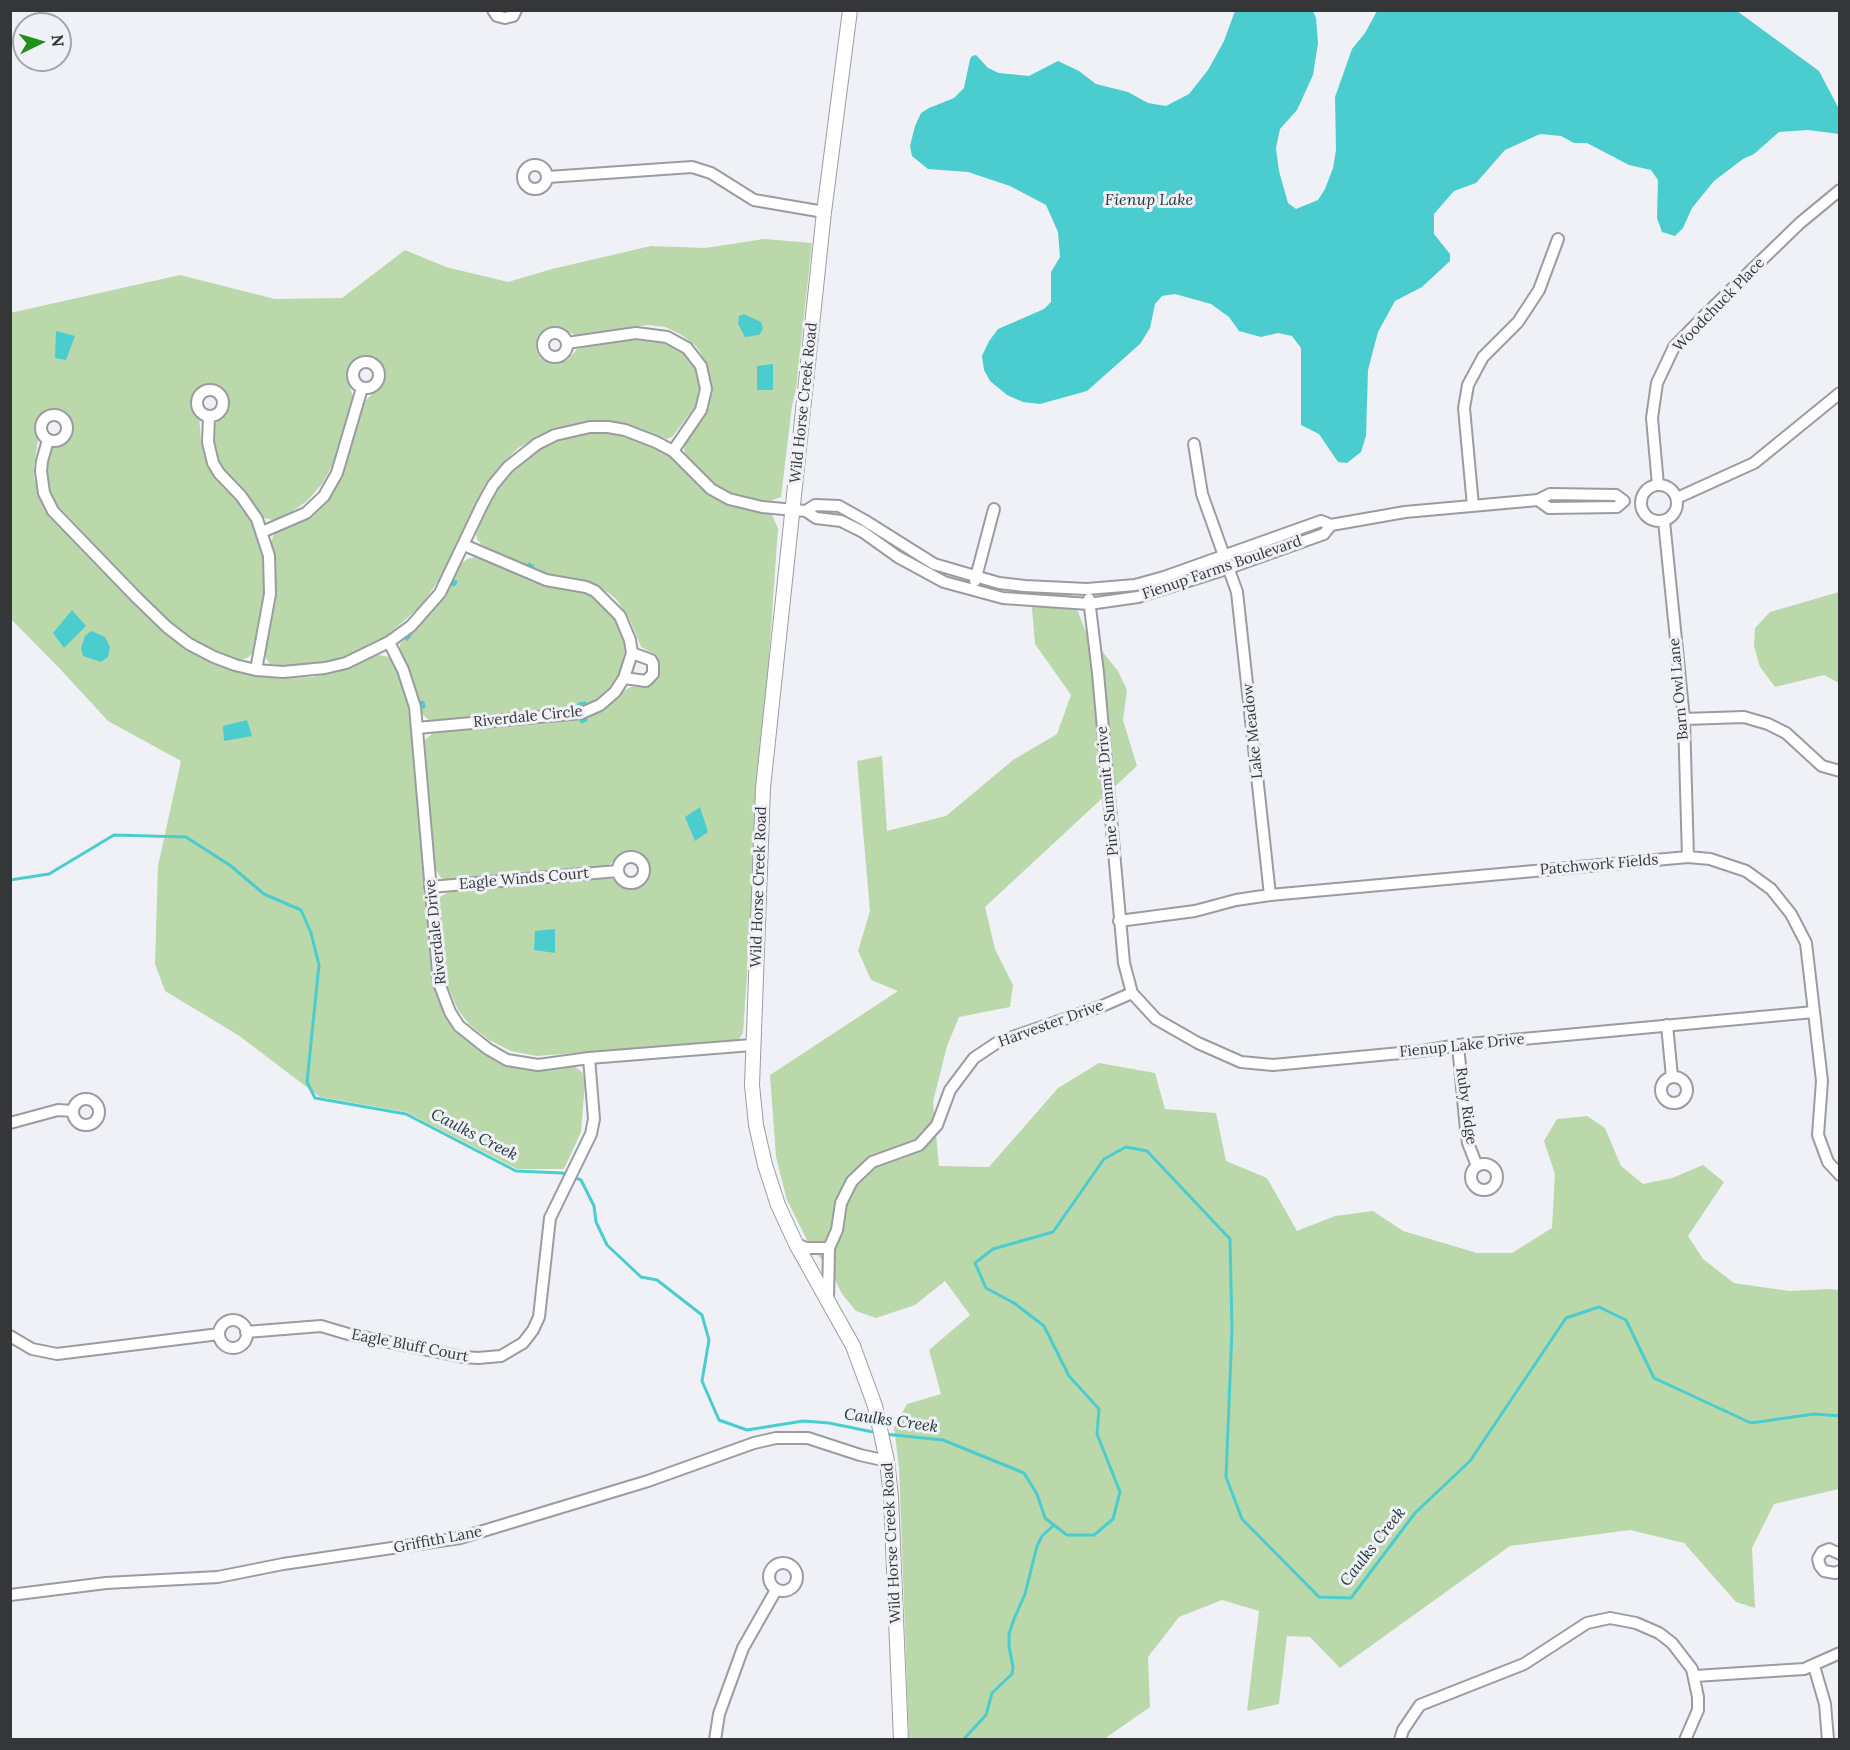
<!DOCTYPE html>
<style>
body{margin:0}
#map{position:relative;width:1850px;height:1750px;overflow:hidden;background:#eff1f7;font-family:Lora,serif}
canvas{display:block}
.frame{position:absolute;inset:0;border:12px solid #353638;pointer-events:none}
.north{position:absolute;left:12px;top:12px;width:60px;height:60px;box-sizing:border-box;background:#eff1f7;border:2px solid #a5a6ab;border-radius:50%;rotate:85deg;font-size:16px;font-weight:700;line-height:24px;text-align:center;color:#353638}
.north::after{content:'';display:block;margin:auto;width:21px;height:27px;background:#209019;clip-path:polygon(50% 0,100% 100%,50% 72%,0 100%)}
</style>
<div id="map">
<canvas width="1850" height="1750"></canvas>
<div class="frame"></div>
<div class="north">N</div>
</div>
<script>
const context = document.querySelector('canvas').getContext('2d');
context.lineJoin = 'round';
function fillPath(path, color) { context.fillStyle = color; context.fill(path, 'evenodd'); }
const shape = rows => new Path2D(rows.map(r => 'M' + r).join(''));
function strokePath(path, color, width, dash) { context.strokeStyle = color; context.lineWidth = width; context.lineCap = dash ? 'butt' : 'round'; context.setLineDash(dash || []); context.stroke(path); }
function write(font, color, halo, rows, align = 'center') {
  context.font = font + ' Lora,serif'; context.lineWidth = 6; context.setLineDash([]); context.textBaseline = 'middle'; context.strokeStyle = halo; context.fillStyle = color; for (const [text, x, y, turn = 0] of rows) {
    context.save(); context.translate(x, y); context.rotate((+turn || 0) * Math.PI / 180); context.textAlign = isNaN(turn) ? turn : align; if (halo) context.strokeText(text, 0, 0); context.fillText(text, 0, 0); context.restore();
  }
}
fillPath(shape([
 [764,239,812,243,796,389,792,406,781,497,767,502,747,498,725,491,710,480,686,455,684,449,686,440,705,411,710,398,708,371,705,360,696,346,680,334,665,327,648,325,577,336,558,327,548,328,537,340,536,350,540,358,552,364,568,360,577,349,647,337,675,343,690,356,695,366,699,388,697,404,672,437,667,439,627,425,609,421,591,422,572,424,546,433,518,448,499,467,485,485,445,571,421,606,383,639,343,657,321,663,284,666,270,664,265,657,276,579,271,542,275,532,295,524,310,513,353,438,365,401,382,385,386,374,384,366,376,359,370,356,357,357,351,365,349,383,353,397,332,466,322,484,307,501,287,515,272,520,261,517,254,504,220,464,214,447,213,427,220,418,226,414,228,395,221,387,214,384,205,384,198,388,193,396,192,405,199,416,201,440,207,463,223,487,242,506,250,519,264,562,265,580,260,616,252,654,247,658,238,661,212,651,174,628,57,505,46,484,45,470,47,454,53,446,66,442,71,435,72,424,69,416,64,412,52,408,40,415,36,419,35,425,38,440,34,467,34,477,40,499,49,514,162,631,186,649,216,663,245,673,284,678,313,677,334,672,379,655,390,657,404,687,409,704,433,983,441,1004,449,1018,487,1054,574,1066,582,1072,585,1083,581,1132,564,1169,517,1169,406,1112,320,1097,238,1035,165,991,155,964,158,866,181,761,108,721,62,671,11,619,10,313,180,275,275,299,342,298,405,250,446,267,508,282,552,269,651,246,705,248],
 [601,433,633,438,647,444,674,459,701,487,721,501,740,508,771,513,778,528,743,1033,739,1039,733,1041,537,1056,511,1051,489,1040,470,1025,458,1010,442,973,438,903,440,897,450,891,610,877,622,887,635,888,646,879,649,870,647,863,644,858,636,853,626,853,607,866,446,880,441,878,434,867,425,740,434,732,576,720,600,711,623,691,631,687,651,685,658,677,660,666,658,659,654,654,641,647,630,620,617,600,609,593,587,581,544,574,491,550,481,544,477,539,476,534,482,518,491,500,501,482,526,456,557,440,579,435],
 [476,557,537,583,586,592,602,602,612,611,623,633,625,651,620,674,615,683,602,697,588,705,574,709,429,720,422,714,417,692,400,651,400,644,436,607,447,592,462,563,467,559],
 [1067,583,1085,630,1118,671,1127,690,1123,720,1137,766,985,907,995,949,1013,985,1010,1007,959,1017,947,1046,933,1102,939,1166,989,1167,1058,1088,1099,1063,1155,1073,1165,1109,1216,1113,1226,1161,1267,1178,1297,1231,1335,1216,1373,1211,1403,1231,1477,1253,1512,1253,1552,1228,1555,1174,1544,1141,1557,1119,1587,1116,1605,1128,1621,1166,1643,1184,1672,1178,1703,1165,1724,1182,1688,1236,1703,1259,1734,1283,1789,1291,1830,1289,1839,1290,1839,1489,1774,1504,1752,1548,1755,1608,1736,1602,1684,1543,1630,1530,1510,1546,1340,1668,1310,1637,1287,1636,1279,1704,1247,1711,1259,1611,1222,1600,1179,1617,1148,1657,1150,1707,1107,1737,1106,1739,909,1739,899,1467,894,1427,907,1404,941,1394,929,1350,970,1315,945,1281,915,1305,876,1318,856,1311,842,1294,828,1266,811,1248,787,1200,776,1157,770,1075,898,991,871,980,858,951,870,911,857,761,882,756,887,831,946,816,1013,760,1057,734,1071,695,1035,644,1032,609,1039,590],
 [1839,592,1839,683,1824,675,1775,687,1760,667,1754,646,1755,628,1770,612]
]), '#bbd8aa');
fillPath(shape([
 [1235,11,1313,11,1316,18,1318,43,1313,75,1297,110,1280,129,1276,148,1279,171,1288,203,1296,209,1318,200,1325,189,1333,168,1336,150,1335,97,1352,49,1365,33,1377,11,1737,11,1819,71,1839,109,1839,134,1808,130,1779,132,1754,154,1743,159,1714,181,1692,208,1683,228,1675,236,1662,232,1657,218,1658,180,1651,170,1629,165,1587,143,1574,143,1561,136,1540,134,1505,150,1476,183,1454,191,1434,214,1434,234,1450,254,1450,261,1422,287,1395,301,1378,332,1368,370,1366,436,1361,452,1347,463,1338,462,1319,434,1301,425,1301,348,1292,336,1278,333,1261,337,1239,331,1229,317,1211,304,1175,294,1162,296,1155,304,1150,328,1140,344,1087,391,1040,404,1023,402,1007,395,990,381,984,370,982,356,989,341,998,329,1044,309,1051,302,1051,272,1060,257,1058,232,1046,205,1010,186,968,172,928,169,912,156,910,146,915,126,921,113,929,108,954,98,964,88,970,59,972,56,976,55,988,68,999,73,1029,76,1058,61,1079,71,1096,84,1128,92,1148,103,1166,106,1189,94,1208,70,1224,41],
 [744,314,761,322,763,329,759,335,745,337,738,324,739,316],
 [56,331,75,336,66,360,55,358],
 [773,364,773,390,757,390,757,366],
 [72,610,86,626,64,648,53,633],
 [91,631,105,637,110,647,108,657,101,662,83,656,81,648,85,636],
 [247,720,252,736,224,741,223,726],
 [700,807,708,832,695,841,685,817],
 [555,929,555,953,534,950,535,931]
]), '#4bcdcf');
strokePath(shape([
 [529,564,533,566,532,569,528,567,529,564],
 [453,581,456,582,454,585,451,584,453,581],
 [409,634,410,636,407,639,405,637,409,634],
 [423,702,424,707,420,707,419,703,423,702],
 [585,703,586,706,580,707,579,704,585,703],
 [586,717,586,720,582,722,581,719,586,717],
 [10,880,49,874,114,835,186,837,231,866,264,894,301,910,311,933,319,965,307,1082,315,1098,406,1114,516,1171,562,1173,581,1180,594,1206,596,1222,607,1245,641,1277,657,1280,702,1315,709,1340,702,1381,719,1420,747,1430,803,1421,829,1423,878,1433],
 [884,1434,943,1440,1024,1473,1037,1494,1045,1518,1067,1535,1094,1535,1113,1519,1120,1492,1097,1434,1099,1409,1069,1376,1044,1326,1014,1303,986,1288,975,1263,993,1249,1053,1232,1104,1159,1126,1147,1147,1151,1230,1239,1232,1330,1226,1477,1242,1519,1319,1597,1351,1598,1415,1513,1470,1461,1566,1318,1599,1307,1626,1320,1654,1378,1751,1423,1814,1414,1840,1416],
 [963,1740,986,1715,992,1693,1012,1674,1013,1667,1009,1646,1009,1634,1014,1619,1025,1594,1037,1546,1042,1536,1053,1526]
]), '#4bcdcf', 3);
const street = shape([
 [493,10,497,16,505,18,513,16,516,10],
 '523 177a12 12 0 1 1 24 0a12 12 0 1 1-24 0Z',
 [548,177,692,167,711,173,754,200,824,212],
 '543 345a12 12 0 1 1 24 0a12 12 0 1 1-24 0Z',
 [567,343,636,333,667,337,687,348,701,366,706,389,701,410,673,451],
 '353 375a13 13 0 1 1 26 0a13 13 0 1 1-26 0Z',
 '197 403a13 13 0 1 1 26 0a13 13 0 1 1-26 0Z',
 '41 428a13 13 0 1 1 26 0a13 13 0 1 1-26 0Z',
 [209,416,208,442,213,463,219,473,241,496,257,519,269,556,270,594,256,670],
 [48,440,42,461,41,471,44,493,53,511,137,598,167,627,189,644,214,657,235,665,256,670,283,672,325,668,346,663,389,642,411,626,440,593,482,505,493,485,508,467,537,444,555,435,590,427,608,427,625,430,656,442,673,451,711,489,729,499,762,507,806,511,816,518,841,521,863,532,898,557,944,582,1003,598,1089,604,1138,597,1229,568,1324,534,1331,525,1321,521,1164,577,1135,585,1087,589,1025,586,999,583,934,564,864,520,839,506,815,505,806,511],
 [1194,444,1202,494,1237,592,1270,895],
 '1641 503a18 18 0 1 1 36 0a18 18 0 1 1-36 0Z',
 [1658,485,1652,418,1657,383,1674,347,1708,312,1800,223,1840,190],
 [1677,498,1754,463,1840,393],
 [1473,506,1464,408,1468,385,1483,357,1518,322,1539,290,1558,239],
 [1664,521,1684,719,1688,857],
 [1331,525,1405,512,1538,500,1550,494,1616,495,1624,501,1617,507,1549,508,1538,500],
 [262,532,306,513,324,496,337,473,362,388],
 [975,581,994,509],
 [1089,599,1098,673,1124,963,1132,993,1156,1019,1198,1043,1241,1062,1273,1065,1422,1051,1458,1045,1814,1012],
 [389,642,403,670,415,707,439,983,450,1012,459,1026,488,1049,507,1060,538,1065,589,1058,752,1045],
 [624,678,646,681,653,674,653,664,651,660,632,653],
 [1684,719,1744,717,1768,724,1786,733,1822,766,1840,771],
 [417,728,582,713,600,705,615,692,624,678,632,653,630,640,620,616,595,591,586,587,546,580,464,545],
 '618 870a13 13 0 1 1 26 0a13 13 0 1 1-26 0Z',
 [430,887,618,871],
 [1119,921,1195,911,1236,900,1270,895,1688,857,1710,859,1746,871,1771,889,1791,914,1806,943,1822,1081,1818,1135,1828,1162,1840,1175],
 [1667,1025,1672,1077],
 [1458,1045,1466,1130,1468,1143,1477,1166],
 '1661 1090a13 13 0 1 1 26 0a13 13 0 1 1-26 0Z',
 '73 1112a13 13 0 1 1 26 0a13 13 0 1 1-26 0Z',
 [10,1123,58,1110,73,1111],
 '1471 1177a13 13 0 1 1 26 0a13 13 0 1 1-26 0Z',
 [796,1244,806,1248,829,1248],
 [828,1299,829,1248,837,1230,841,1203,852,1181,872,1162,919,1145,937,1125,950,1090,974,1058,998,1042,1102,1006,1132,993],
 '219 1334a14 14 0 1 1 28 0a14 14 0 1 1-28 0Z',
 [246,1332,321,1326,348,1334,463,1357,478,1358,501,1356,523,1343,533,1330,539,1317,550,1218,591,1134,594,1119,589,1058],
 [10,1336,32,1349,57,1354,219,1334],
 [1840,1554,1829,1549,1822,1552,1818,1559,1820,1566,1824,1571,1835,1573,1840,1571],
 '769 1577a14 14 0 1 1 28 0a14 14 0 1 1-28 0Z',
 [10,1595,106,1583,218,1577,283,1564,460,1538,648,1481,754,1443,776,1438,808,1438,860,1455,887,1461],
 [1814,1666,1825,1704,1828,1740],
 [1695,1676,1804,1669,1840,1653],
 [715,1740,719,1714,743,1648,776,1590],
 [1400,1740,1403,1730,1420,1705,1524,1664,1587,1623,1610,1618,1636,1623,1659,1633,1672,1643,1692,1669,1698,1697,1698,1710,1685,1740]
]);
const secondary = shape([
 [850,10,824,212,763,788,752,1085,756,1125,765,1165,778,1205,796,1244,853,1346,875,1406,887,1461,891,1497,901,1740]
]);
strokePath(street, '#9a9ca1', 14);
strokePath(secondary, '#9a9ca1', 16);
strokePath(street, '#fff', 10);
strokePath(secondary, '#fff', 14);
write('15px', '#353638', '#eff1f7', [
 ["Woodchuck Place",1719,305,-46],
 ["Wild Horse Creek Road",804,403,-84],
 ["Fienup Farms Boulevard",1222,568,-19],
 ["Barn Owl Lane",1679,689,-95],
 ["Riverdale Circle",528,717,-6],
 ["Lake Meadow",1253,731,-96],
 ["Pine Summit Drive",1108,791,-95],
 ["Patchwork Fields",1599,865,-5],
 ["Eagle Winds Court",524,879,-5],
 ["Wild Horse Creek Road",759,887,-88],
 ["Riverdale Drive",436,932,-96],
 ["Harvester Drive",1051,1024,-20],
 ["Fienup Lake Drive",1462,1046,-6],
 ["Ruby Ridge",1466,1106,82],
 ["Eagle Bluff Court",410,1346,11],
 ["Griffith Lane",438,1540,-11],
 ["Wild Horse Creek Road",892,1543,-93]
]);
write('italic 16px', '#1f3636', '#eff1f7', [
 ["Fienup Lake",1149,200],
 ["Caulks Creek",474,1135,27],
 ["Caulks Creek",891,1421,8],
 ["Caulks Creek",1373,1547,-52]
]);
</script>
